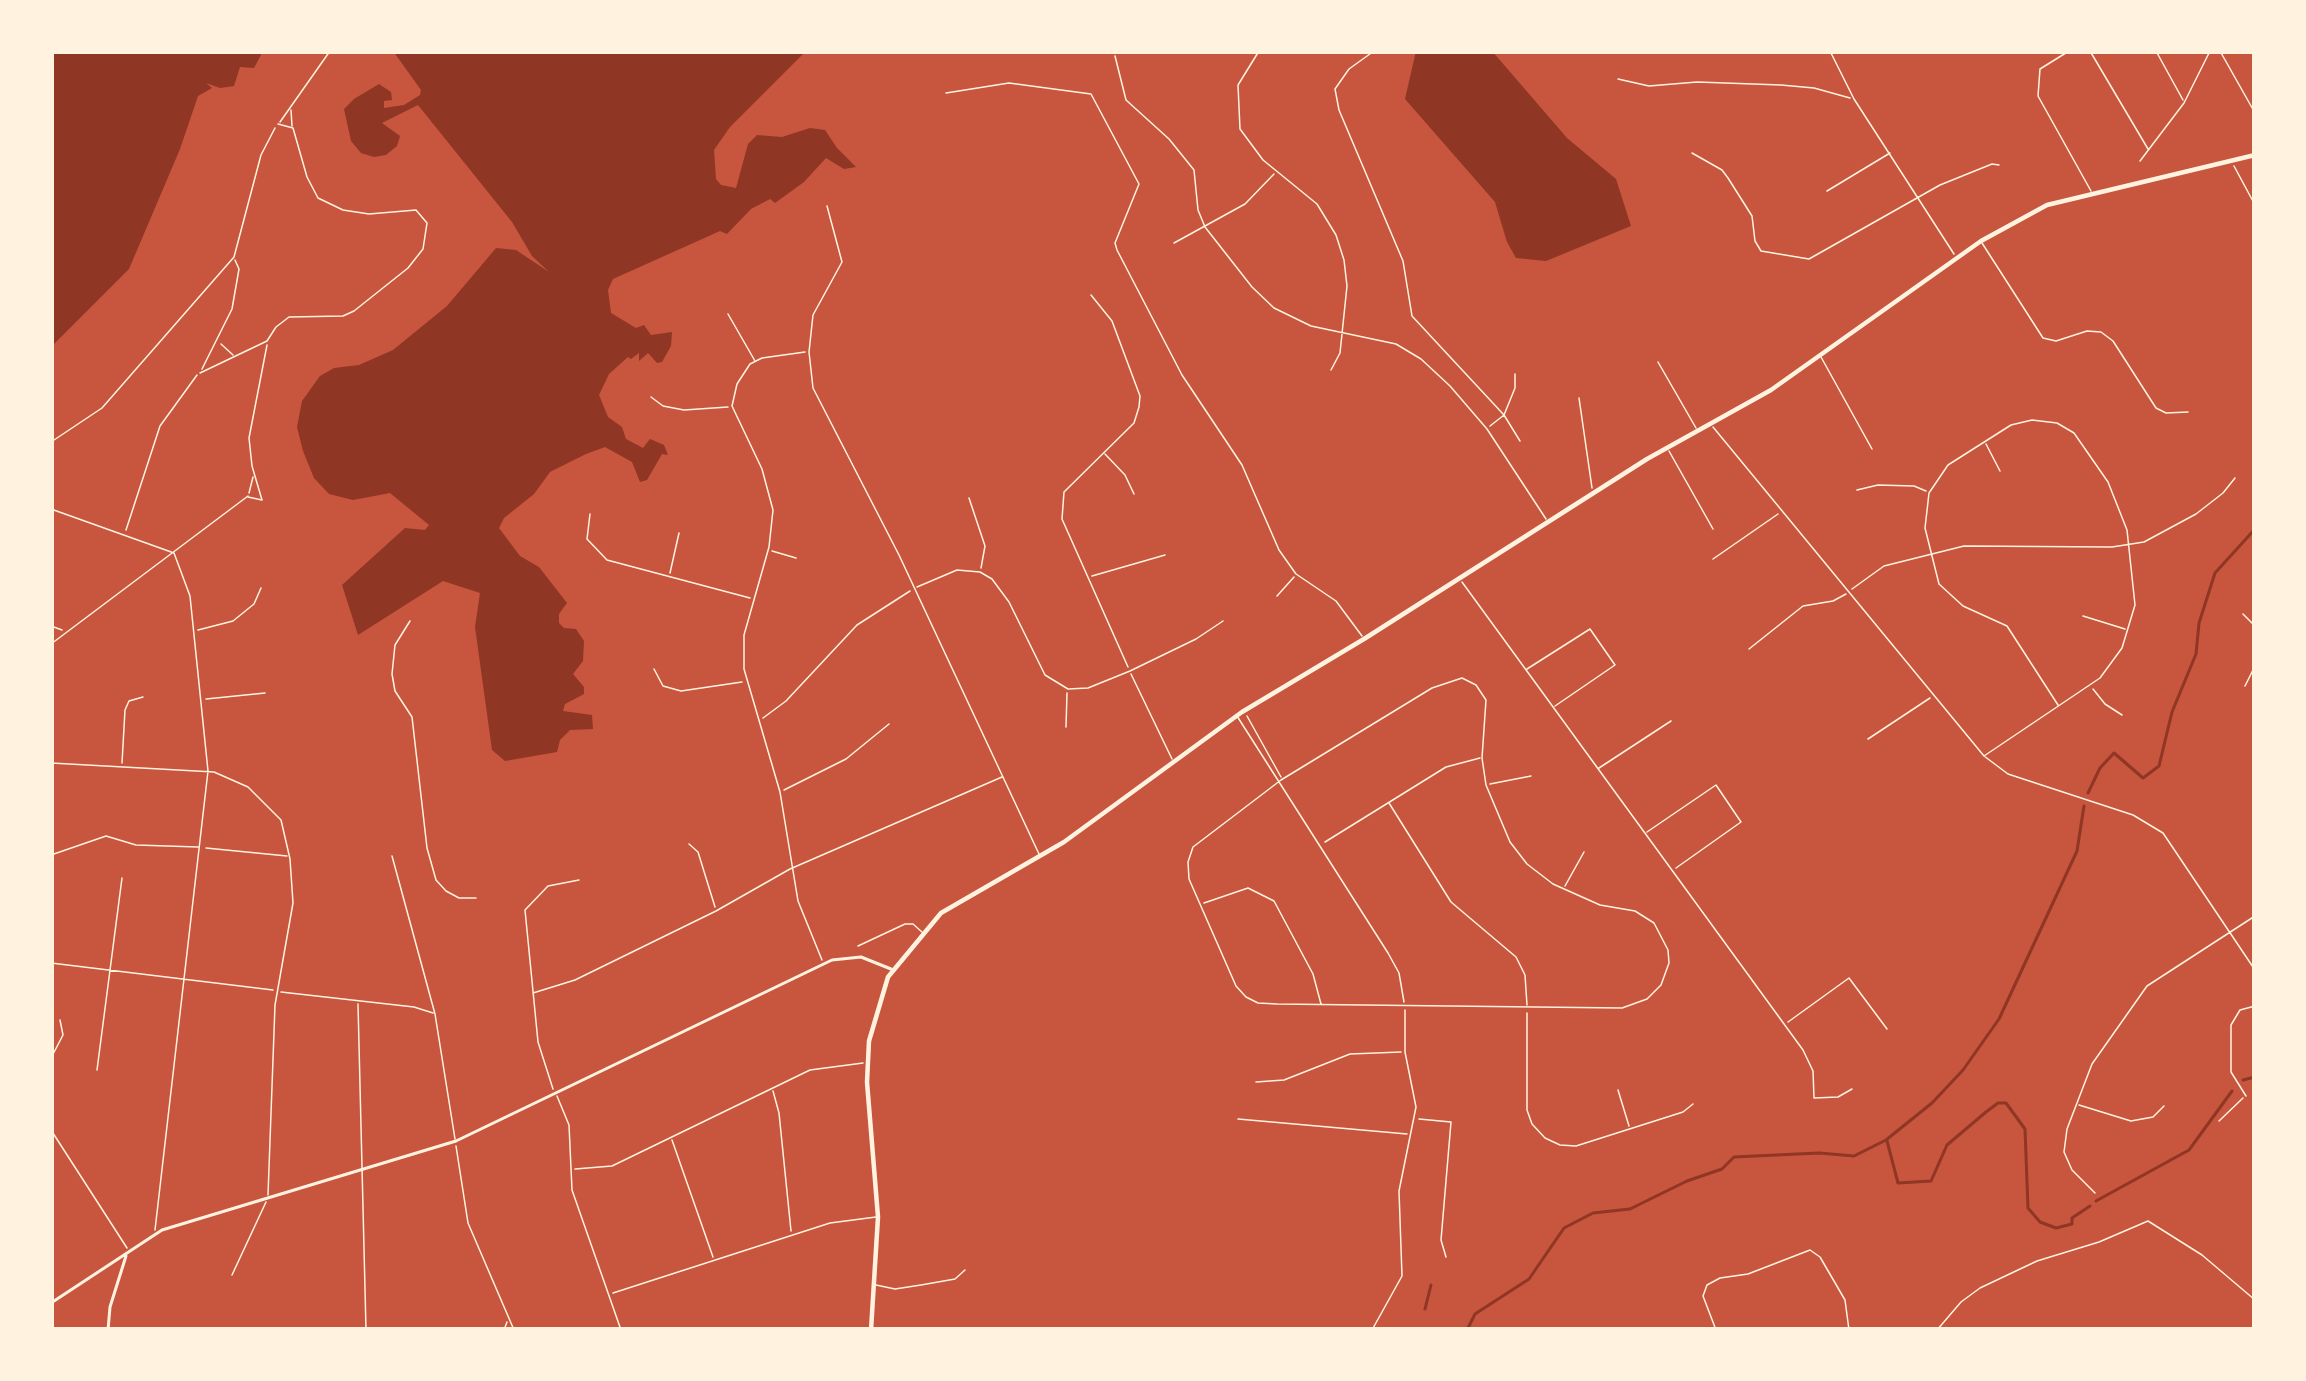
<!DOCTYPE html>
<style>
body{margin:0}
#map{position:relative;width:2306px;height:1381px;overflow:hidden;background:#c8553d;font-family:"Golos Text",sans-serif}
canvas{display:block}
.frame{position:absolute;inset:0;border:54px solid #fff3e0;pointer-events:none}
</style>
<div id="map">
<canvas width="2306" height="1381"></canvas>
<div class="frame"></div>
</div>
<script>
const context = document.querySelector('canvas').getContext('2d');
context.lineJoin = 'round';
function fillPath(path, color) { context.fillStyle = color; context.fill(path, 'evenodd'); }
const shape = rows => new Path2D(rows.map(r => 'M' + r).join(''));
function strokePath(path, color, width, dash) { context.strokeStyle = color; context.lineWidth = width; context.lineCap = dash ? 'butt' : 'round'; context.setLineDash(dash || []); context.stroke(path); }
fillPath(shape([
 [51,51,263,51,254,68,240,67,234,86,220,88,206,83,212,88,198,96,180,149,129,269,51,347],
 [393,51,806,51,730,127,714,150,716,179,721,185,736,188,748,144,757,135,782,137,810,128,825,130,837,148,856,167,844,169,826,158,804,182,775,203,770,199,751,209,727,234,720,231,613,279,608,290,611,313,636,328,644,325,651,335,672,332,671,346,662,362,657,363,648,353,639,361,639,353,631,359,628,357,609,374,599,395,608,417,622,427,626,439,643,448,650,439,664,445,668,455,662,454,647,480,640,482,632,462,605,447,586,454,550,472,534,494,504,518,499,528,520,556,539,567,567,603,559,614,559,623,564,628,576,629,584,641,583,661,573,674,584,687,584,694,565,704,563,711,592,715,593,729,570,730,560,740,557,752,505,761,492,750,475,627,480,593,443,581,358,635,342,585,405,528,425,530,429,525,390,493,353,500,329,494,314,478,303,451,297,427,302,401,320,376,334,368,359,365,393,350,447,306,496,248,516,250,549,272,532,256,512,222,418,105,382,123,400,136,397,146,386,155,374,157,361,153,351,141,344,109,354,99,379,84,391,92,392,100,384,101,384,108,404,105,420,95,421,90],
 [1416,51,1492,51,1567,138,1616,179,1631,226,1546,261,1516,258,1507,242,1495,202,1405,99]
]), '#8f3625');
strokePath(shape([
 [2088,793,2100,768,2114,753,2143,778,2159,766,2172,712,2196,654,2199,623,2215,573,2255,529],
 [2243,1080,2255,1077],
 [1887,1141,1898,1183,1931,1181,1947,1145,1986,1112,1998,1103,2006,1103,2025,1129,2028,1208,2040,1222,2056,1228,2072,1224,2072,1218,2090,1206],
 [2096,1201,2189,1150,2232,1091],
 [1425,1309,1431,1285],
 [1467,1330,1475,1314,1529,1279,1564,1228,1593,1213,1630,1209,1687,1181,1722,1169,1734,1157,1819,1153,1854,1156,1886,1140,1932,1103,1963,1070,1999,1019,2077,851,2084,806]
]), '#8f3625', 3);
strokePath(shape([
 [728,314,755,361],
 [410,621,395,645,392,674,395,691,412,717,427,848,436,880,446,891,459,898,476,898]
]), '#fff3e0', 1.5);
strokePath(shape([
 [1259,51,1238,85,1240,129,1263,160,1317,204,1336,235,1344,260,1347,286,1340,353,1331,370],
 [1374,51,1349,69,1335,89,1339,110,1403,261,1412,316,1504,415,1520,441],
 [1830,51,1854,99,1954,254],
 [2069,51,2040,69,2038,96,2091,191],
 [2090,51,2148,149],
 [2156,51,2183,100],
 [2220,51,2255,113],
 [1115,56,1126,100,1169,139,1194,170,1198,210,1205,227,1252,287,1274,308,1311,326,1396,344,1421,359,1450,386,1487,429,1546,519],
 [1618,79,1649,86,1697,82,1781,85,1814,88,1850,98],
 [946,93,1009,83,1091,94,1139,184,1115,243,1117,250,1182,375,1242,465,1279,550,1296,574,1336,601,1362,636],
 [291,110,292,126],
 [280,122,330,51],
 [1692,153,1722,170,1728,178,1752,216,1755,241,1761,251,1809,259,1940,185,1992,164,1999,165],
 [2140,161,2184,103,2210,51],
 [2234,166,2255,205],
 [1827,191,1890,153],
 [827,206,842,262,813,315,809,352,813,388,899,555,1039,854],
 [1174,243,1245,204,1274,174],
 [1982,243,2043,338,2056,341,2087,331,2101,332,2113,341,2156,408,2166,413,2188,412],
 [1091,295,1112,321,1140,396,1139,407,1134,423,1064,492,1062,519,1128,667],
 [221,344,233,355],
 [805,352,762,358,750,364,737,384,732,406,762,469,773,510,769,547,744,635,744,669,780,792,798,901,822,960],
 [1821,357,1872,449],
 [1658,362,1696,428],
 [202,369,232,309,239,269,235,260],
 [200,373,267,341,276,327,289,317,343,316,354,311,408,268,423,249,427,223,416,210,369,214,343,210,318,198,307,177,293,128,278,124],
 [651,397,663,406,684,410,728,407],
 [1579,398,1592,488],
 [1490,426,1504,415,1515,388,1515,374],
 [1713,427,1984,756,2008,774,2133,815,2163,833,2255,970],
 [51,442,102,408,234,257,261,155,275,128],
 [1986,444,2000,471],
 [1669,451,1713,529],
 [1105,454,1125,475,1134,494],
 [1857,490,1878,485,1914,486,1926,491],
 [249,493,253,477],
 [248,497,262,500,252,466,249,438,267,345],
 [969,498,985,546,981,568],
 [51,509,174,553,190,596,208,771,155,1230],
 [590,514,587,539,607,560,750,598],
 [126,530,160,426,197,375],
 [772,551,796,558],
 [1713,559,1778,514],
 [670,573,679,533],
 [1092,576,1165,555],
 [1462,582,1803,1050,1813,1071,1814,1098,1838,1097,1852,1089],
 [917,587,957,570,980,572,992,579,1009,602,1045,675,1068,689,1088,688,1130,671,1196,639,1223,621],
 [1852,589,1884,566,1964,546,2112,547,2144,542,2196,514,2223,493,2235,478],
 [1277,596,1294,577],
 [2243,614,2255,626],
 [2083,616,2125,629],
 [51,626,62,630],
 [198,630,233,621,254,604,261,588],
 [51,644,248,496],
 [1749,649,1803,606,1833,601,1846,594],
 [654,669,663,686,681,691,742,682],
 [1527,669,1590,629,1615,665,1555,706],
 [1131,674,1172,759],
 [1462,678,1476,685,1486,700,1482,758,1486,785,1510,842,1527,864,1553,884,1600,905,1635,911,1654,923,1668,950,1669,963,1661,985,1647,999,1622,1008,1277,1004,1258,1003,1246,997,1236,986,1189,879,1188,862,1193,847,1281,780,1432,688,1462,678],
 [2245,686,2255,666],
 [2093,689,2105,704,2122,715],
 [206,699,265,693],
 [1237,716,1388,953,1399,973,1404,1002],
 [1247,716,1281,777],
 [763,718,786,701,857,625,910,591],
 [1066,727,1067,693],
 [1868,739,1930,698],
 [1984,756,2100,678,2122,648,2135,605,2127,530,2108,482,2074,433,2057,423,2032,420,2011,425,1948,465,1929,493,1925,528,1939,584,1963,606,2007,626,2058,705],
 [51,763,214,772,248,787,281,820,290,859,293,903,275,1005,268,1195],
 [122,763,125,710,129,701,143,697],
 [1599,768,1671,721],
 [1490,784,1531,776],
 [784,790,846,759,889,724],
 [1389,803,1451,902,1516,957,1525,975,1527,1005],
 [1647,832,1716,785,1741,822,1676,868],
 [1325,842,1446,767,1480,758],
 [689,844,698,852,715,907],
 [206,848,287,856],
 [51,855,106,836,136,845,198,847],
 [392,856,435,1014,455,1139],
 [1565,886,1584,852],
 [1204,903,1248,888,1274,901,1313,974,1321,1004],
 [858,946,905,924,913,924,922,932],
 [51,963,273,990],
 [281,992,414,1007,433,1013],
 [533,993,575,980,716,911,790,869,1002,777],
 [358,1004,366,1330],
 [1527,1013,1527,1110,1532,1124,1545,1138,1560,1145,1576,1146,1683,1112,1693,1104],
 [1788,1022,1849,978,1887,1029],
 [51,1058,63,1035,60,1020],
 [97,1070,122,878],
 [1256,1082,1284,1080,1350,1054,1401,1052],
 [553,1089,538,1042,525,910,548,886,579,880],
 [1618,1090,1629,1126],
 [773,1091,779,1113,791,1231],
 [557,1096,569,1125,572,1190,621,1330],
 [2246,1096,2231,1072,2231,1025,2240,1010,2255,1006],
 [2079,1105,2131,1121,2153,1117,2164,1106],
 [1238,1119,1407,1134],
 [1419,1119,1451,1122,1441,1240,1446,1257],
 [2219,1121,2243,1098],
 [51,1130,127,1248],
 [672,1140,713,1257],
 [456,1146,468,1223,514,1330],
 [575,1169,612,1166,810,1070,863,1063],
 [2095,1193,2072,1170,2064,1152,2067,1129,2092,1064,2147,986,2255,916],
 [232,1275,266,1202],
 [876,1285,895,1289,921,1285,955,1279,965,1270],
 [613,1293,830,1223,876,1217],
 [504,1330,507,1322],
 [1372,1330,1402,1276,1399,1191,1416,1107,1405,1052,1405,1010],
 [1716,1330,1703,1296,1707,1285,1720,1278,1748,1274,1810,1250,1820,1257,1845,1300,1849,1330],
 [1937,1330,1961,1302,1980,1288,2037,1261,2099,1242,2148,1221,2202,1255,2255,1300]
]), '#fff3e0', 1.5);
strokePath(shape([
 [51,1303,162,1230,456,1141,832,960,861,957,891,969],
 [108,1330,110,1307,126,1256]
]), '#fff3e0', 3);
strokePath(shape([
 [871,1330,878,1217,867,1082,869,1041,888,977,941,913,1064,842,1242,712,1364,639,1647,459,1771,390,1981,241,2047,205,2255,155]
]), '#fff3e0', 4.5);
</script>
